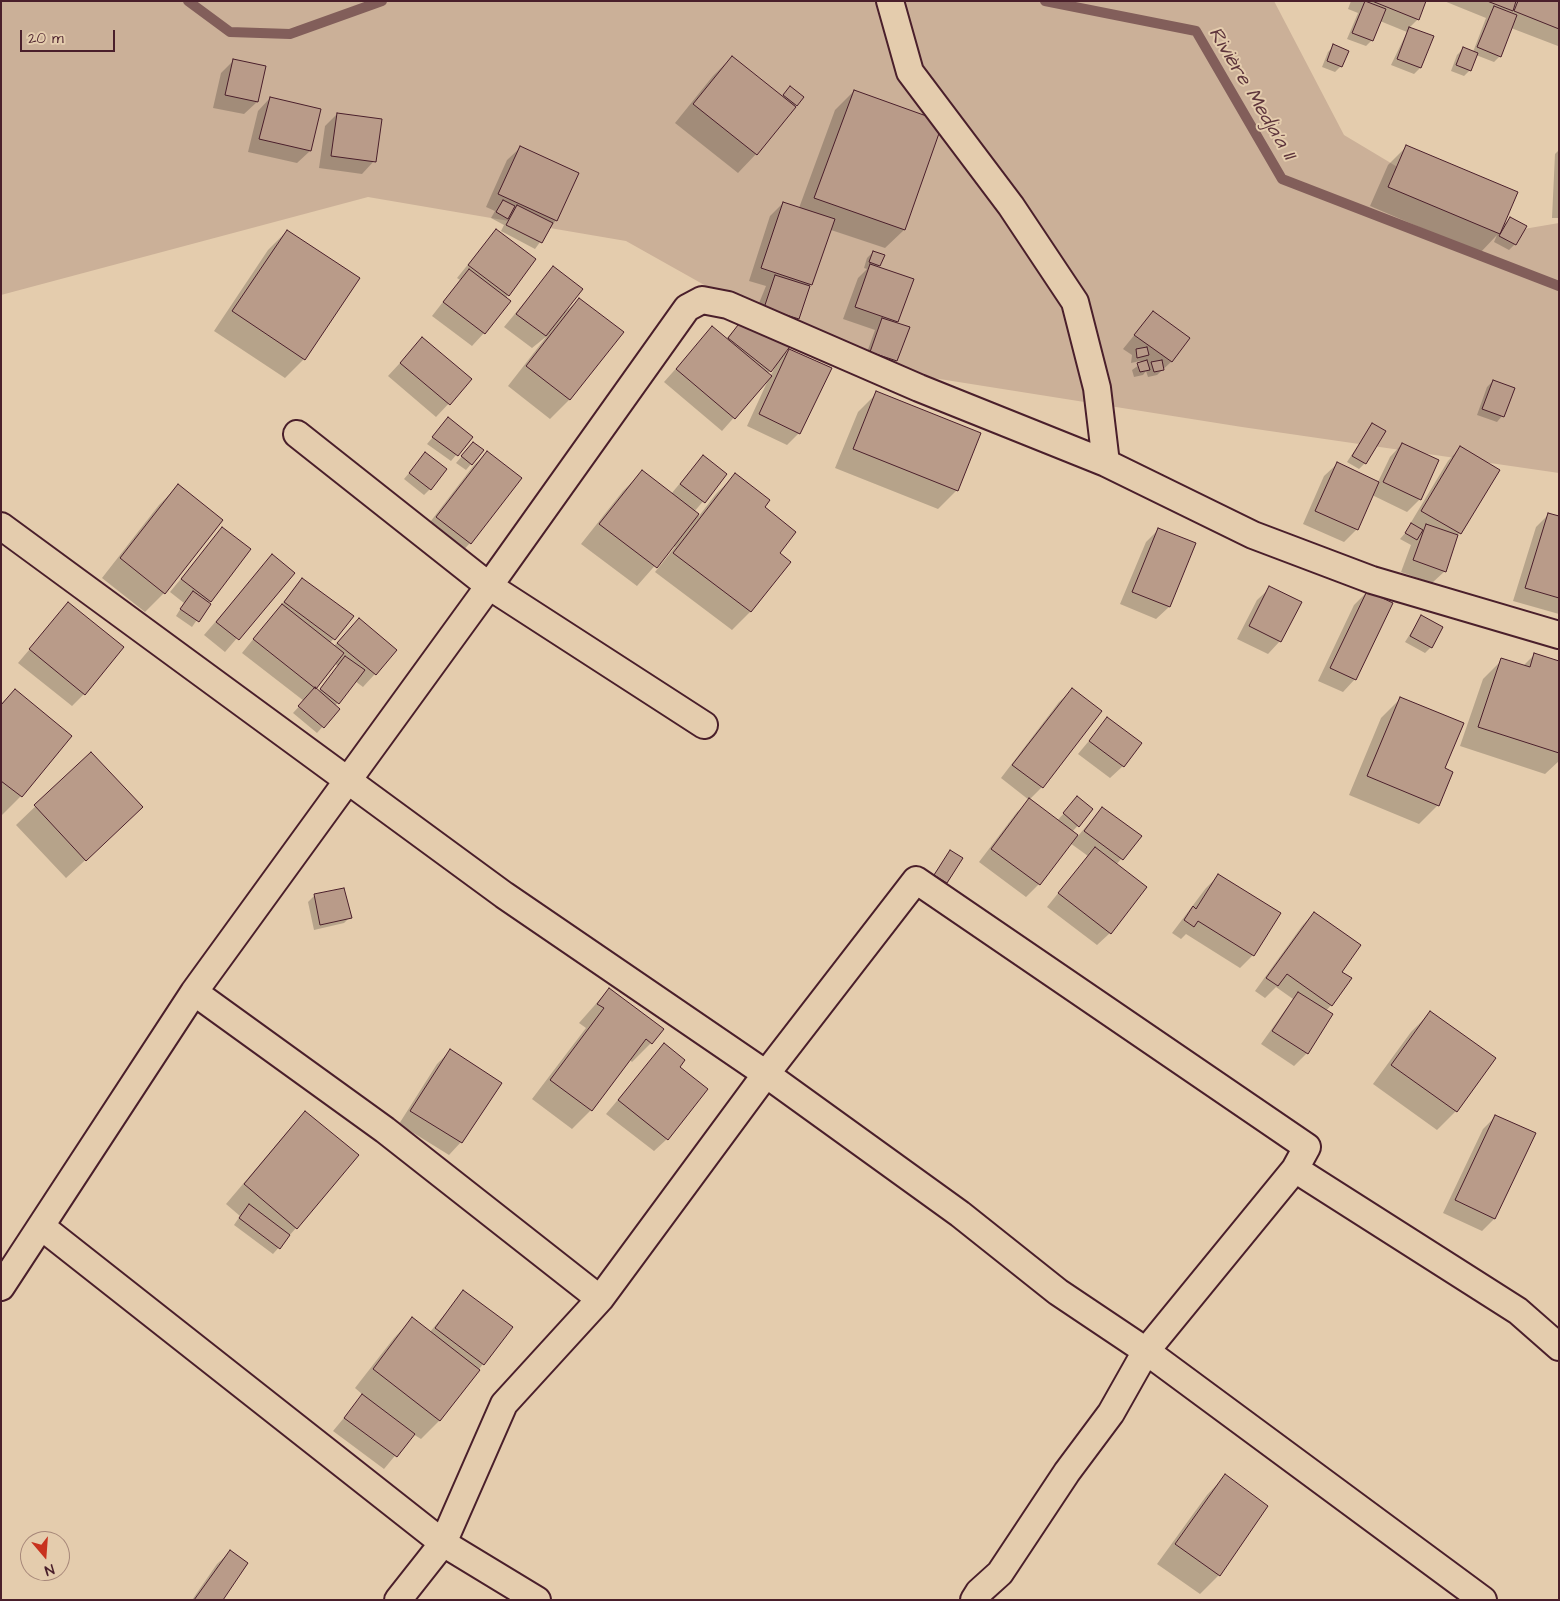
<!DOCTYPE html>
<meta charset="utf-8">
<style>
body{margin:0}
#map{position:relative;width:1560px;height:1601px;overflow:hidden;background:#e4ccad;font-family:"Architects Daughter",sans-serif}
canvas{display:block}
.frame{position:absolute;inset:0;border:2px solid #4a1f2b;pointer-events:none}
.north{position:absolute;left:20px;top:1531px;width:50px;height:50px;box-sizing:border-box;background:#e4ccad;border:1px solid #a68779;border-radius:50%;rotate:162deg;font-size:14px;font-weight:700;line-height:20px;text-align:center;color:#4a1f2b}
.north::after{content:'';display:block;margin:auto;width:18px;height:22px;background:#c8321e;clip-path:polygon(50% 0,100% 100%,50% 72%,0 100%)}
.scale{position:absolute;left:20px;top:30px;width:95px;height:22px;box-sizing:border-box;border:2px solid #4a1f2b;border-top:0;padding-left:6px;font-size:15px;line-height:18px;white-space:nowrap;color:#4a1f2b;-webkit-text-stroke:4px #e4ccad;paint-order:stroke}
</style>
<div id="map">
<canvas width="1560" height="1601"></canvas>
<div class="frame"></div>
<div class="north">N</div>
<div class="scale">20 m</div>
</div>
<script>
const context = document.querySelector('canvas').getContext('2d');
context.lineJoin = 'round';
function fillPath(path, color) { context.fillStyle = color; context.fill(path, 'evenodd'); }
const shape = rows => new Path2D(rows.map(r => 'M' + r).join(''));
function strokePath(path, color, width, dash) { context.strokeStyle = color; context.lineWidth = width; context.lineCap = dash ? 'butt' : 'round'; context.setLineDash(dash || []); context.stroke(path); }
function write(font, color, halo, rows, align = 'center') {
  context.font = font + ' "Architects Daughter",sans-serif'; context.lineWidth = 4; context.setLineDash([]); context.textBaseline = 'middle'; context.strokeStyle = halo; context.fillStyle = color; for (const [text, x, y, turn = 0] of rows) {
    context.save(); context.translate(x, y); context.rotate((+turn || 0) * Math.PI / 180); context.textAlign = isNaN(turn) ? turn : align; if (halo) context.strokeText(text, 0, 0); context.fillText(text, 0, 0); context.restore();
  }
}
fillPath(shape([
 [1,1,1274,1,1344,135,1506,232,1559,223,1559,473,1242,427,845,364,626,241,368,197,1,295]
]), '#cbb098');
fillPath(shape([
 [1351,1,1425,1,1418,19,1409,28,1420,68,1414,74,1391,65,1407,32,1380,21,1372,40,1366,46,1347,39,1358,13,1348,9],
 [1559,1,1558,46,1511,28,1500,56,1494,62,1476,55,1470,70,1464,76,1451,71,1457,55,1463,49,1473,52,1486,18,1444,1],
 [1334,46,1341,66,1335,72,1322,67,1328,52],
 [732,57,782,97,784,93,802,97,756,154,738,173,675,123,713,76],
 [233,61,264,67,257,102,244,114,213,108,221,73],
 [854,91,942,123,904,230,885,248,831,230,798,318,785,331,781,356,790,350,799,433,787,445,747,426,769,378,722,431,664,382,712,328,726,339,748,314,753,318,766,286,749,281,770,216,783,203,799,208,835,110],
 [776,365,770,377,767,374],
 [270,98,310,151,297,163,248,152,258,111],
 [337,114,374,161,362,174,319,168,325,126],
 [1407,146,1501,227,1511,218,1515,244,1509,250,1494,242,1497,235,1480,253,1370,206,1388,165],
 [520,148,556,220,535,249,501,231,504,225,491,218,495,211,486,207,507,160],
 [1559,150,1559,218,1552,218,1555,154],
 [496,230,508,295,484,333,472,346,432,316,460,280,457,278],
 [287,231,304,359,285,378,214,331,268,250],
 [873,252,897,321,895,324,908,328,896,361,890,367,865,358,875,330,843,319,858,278,867,269,864,268,867,258],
 [553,268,559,317,579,300,622,332,569,400,550,419,508,386,547,336,532,348,504,327],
 [1153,312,1188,338,1171,362,1157,375,1148,377,1146,371,1143,375,1134,377,1132,370,1142,363,1140,361,1131,363,1132,355,1123,349],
 [423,338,471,380,436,417,388,376],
 [1493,381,1502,416,1497,422,1477,415,1487,387],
 [877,393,957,490,938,509,835,468,858,412],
 [448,419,471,437,451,461,427,444],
 [1372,424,1365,463,1359,469,1347,462],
 [473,443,471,464,466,470,456,463],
 [1402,444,1420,499,1407,512,1372,495,1357,529,1344,542,1303,524,1324,476,1337,464,1378,482,1390,457],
 [1460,448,1498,471,1457,537,1445,571,1432,583,1401,572,1411,545,1400,539,1412,525,1410,524,1448,461],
 [487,453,470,543,458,556,424,530,474,465],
 [425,454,430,489,424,495,404,479],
 [703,456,726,474,694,512,699,516,716,494,735,475,763,508,778,553,750,612,732,630,655,572,675,547,673,545,637,586,581,544,623,491,642,472,671,494],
 [178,486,164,593,145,612,102,578,159,505],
 [1548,515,1559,518,1559,614,1513,601,1536,527],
 [222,529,210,601,192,627,176,616,184,603,170,592],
 [1158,530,1194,544,1169,607,1156,619,1120,604,1146,542],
 [272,556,293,573,225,652,204,635],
 [302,579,352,616,330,643,334,646,359,620,396,651,363,687,355,681,335,706,338,709,317,733,293,713,304,701,242,653],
 [334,663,338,666,318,692,314,689],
 [1270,588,1280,641,1268,654,1237,639,1257,600],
 [1367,592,1355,679,1343,692,1318,681,1354,605],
 [68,604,84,694,72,706,18,663],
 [1421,617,1431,647,1425,653,1405,642],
 [1534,655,1559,662,1559,761,1545,774,1460,746,1483,679,1502,660,1523,666],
 [1072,690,1100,711,1042,787,1029,800,1001,778,1059,702],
 [15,691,71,736,21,796,2,815,1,704],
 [1400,699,1438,805,1419,824,1349,795,1381,718],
 [1108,718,1123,766,1110,778,1078,754],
 [91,753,122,826,66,878,16,825],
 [1030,800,1057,821,1072,804,1092,810,1072,832,1078,836,1102,808,1140,836,1116,865,1110,933,1097,945,1047,907,1088,856,1070,843,1039,884,1026,897,979,862,1017,812],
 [950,852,946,882,940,888,929,881],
 [1218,876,1253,955,1240,968,1186,934,1181,939,1172,933,1206,888],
 [344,889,350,917,344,923,314,930,308,902,314,896],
 [1314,913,1341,972,1331,1005,1326,1011,1332,1015,1307,1053,1294,1066,1261,1044,1293,999,1276,987,1265,998,1255,991,1302,926],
 [609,989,651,1043,632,1062,629,1059,591,1110,572,1129,532,1099,586,1028,579,1023],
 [1430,1013,1494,1059,1456,1111,1437,1130,1373,1084,1411,1032],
 [664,1045,678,1067,667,1139,654,1151,606,1114],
 [450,1051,461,1142,449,1155,399,1124,437,1064],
 [306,1113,296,1228,273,1254,234,1225,240,1216,226,1204,287,1132],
 [1496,1116,1534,1134,1494,1219,1482,1231,1443,1213,1483,1129],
 [463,1292,483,1364,440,1420,421,1439,413,1434,384,1469,333,1431,363,1395,355,1388,394,1338,412,1319,430,1332],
 [1225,1476,1219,1575,1200,1594,1157,1564,1207,1495],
 [230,1552,221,1600,192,1600,217,1564]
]), '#0003');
strokePath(shape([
 [188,1,230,32,290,34,382,1],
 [1045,1,1196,31,1282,179,1559,286]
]), '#825e5a', 10);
const building = shape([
 [1365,1,1386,9,1373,41,1352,33,1365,1],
 [1372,1,1426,1,1419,20,1372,1],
 [1487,1,1516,1,1513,11,1487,1],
 [1518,1,1559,1,1559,29,1514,11,1518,1],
 [1494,6,1517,15,1501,57,1477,47,1494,6],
 [1409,27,1434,36,1421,68,1397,59,1409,27],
 [1333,44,1349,51,1342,67,1327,61,1333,44],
 [1463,47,1478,53,1471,71,1456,65,1463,47],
 [732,56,796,107,757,155,693,104,732,56],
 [233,59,266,66,258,102,225,95,233,59],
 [790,86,804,97,797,106,783,95,790,86],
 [854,90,943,122,905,230,814,198,854,90],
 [270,97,321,109,311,151,259,139,270,97],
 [337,113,382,119,376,162,331,156,337,113],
 [1406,145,1518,192,1500,234,1388,187,1406,145],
 [520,146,579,173,557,221,498,194,520,146],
 [503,200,515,206,508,219,496,212,503,200],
 [783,202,835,219,812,285,761,268,783,202],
 [517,205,553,223,542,243,506,225,517,205],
 [1510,217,1527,226,1516,245,1499,236,1510,217],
 [496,229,536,259,509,296,468,265,496,229],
 [287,230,360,278,305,360,232,311,287,230],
 [873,251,885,255,880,266,869,262,873,251],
 [870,264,914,279,898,322,855,307,870,264],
 [553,266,583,289,546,336,516,314,553,266],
 [469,269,511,301,485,334,443,302,469,269],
 [775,275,810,286,799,319,764,308,775,275],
 [579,298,624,332,570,400,526,366,579,298],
 [1153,311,1190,338,1172,362,1134,335,1153,311],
 [748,312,791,345,771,372,728,338,748,312],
 [882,318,910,327,897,361,870,352,882,318],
 [712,326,772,376,735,419,676,369,712,326],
 [422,337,472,379,450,405,400,363,422,337],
 [1147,347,1149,355,1137,358,1136,349,1147,347],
 [789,349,832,368,800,434,759,414,789,349],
 [1147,360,1150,370,1140,372,1137,363,1147,360],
 [1162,360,1164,370,1154,372,1151,362,1162,360],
 [1493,380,1515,388,1504,417,1482,409,1493,380],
 [876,391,981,433,958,491,853,449,876,391],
 [448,417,473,437,458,456,432,437,448,417],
 [1372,423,1386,431,1366,464,1352,456,1372,423],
 [473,442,484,450,472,465,461,456,473,442],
 [1402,443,1439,460,1421,500,1383,482,1402,443],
 [1460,446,1500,470,1461,534,1421,511,1460,446],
 [487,451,522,478,471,544,436,517,487,451],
 [425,452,447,469,431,490,409,473,425,452],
 [703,455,727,474,705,503,680,484,703,455],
 [1337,462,1379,482,1358,530,1315,511,1337,462],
 [642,470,699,514,657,568,599,524,642,470],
 [735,473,770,500,765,507,796,532,780,553,791,562,751,612,673,553,735,473],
 [178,484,223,520,165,594,120,558,178,484],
 [1548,513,1559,516,1559,598,1525,588,1548,513],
 [1411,523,1423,530,1417,540,1405,533,1411,523],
 [1426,524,1458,535,1446,572,1413,560,1426,524],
 [222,527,251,549,211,602,181,579,222,527],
 [1158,528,1196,543,1170,607,1132,592,1158,528],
 [272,554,295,573,239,640,216,622,272,554],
 [302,578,354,616,335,640,284,602,302,578],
 [1269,586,1302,602,1281,642,1249,626,1269,586],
 [193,591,211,604,199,622,180,609,193,591],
 [1367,591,1393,603,1356,680,1330,668,1367,591],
 [68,602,124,647,85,695,29,649,68,602],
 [282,604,344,653,316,689,253,639,282,604],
 [1421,615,1443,627,1432,648,1410,636,1421,615],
 [359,618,397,650,376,675,337,643,359,618],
 [1534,653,1559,661,1559,753,1478,727,1501,658,1530,667,1534,653],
 [345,656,365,670,339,704,320,689,345,656],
 [315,687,340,709,324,728,298,706,315,687],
 [1072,688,1102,711,1043,788,1012,765,1072,688],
 [15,689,72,736,22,797,1,781,1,705,15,689],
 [1400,697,1464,723,1445,768,1453,772,1439,806,1367,776,1400,697],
 [1107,717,1142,743,1124,767,1089,741,1107,717],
 [91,752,143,807,86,861,34,805,91,752],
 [1077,796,1093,809,1079,827,1063,813,1077,796],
 [1029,798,1078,835,1040,885,991,849,1029,798],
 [1102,807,1142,836,1123,860,1084,831,1102,807],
 [1095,847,1147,887,1111,934,1058,893,1095,847],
 [950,850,963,858,947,883,934,875,950,850],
 [1218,874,1281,913,1254,956,1198,921,1194,927,1184,920,1193,906,1196,909,1218,874],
 [344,888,352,918,320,925,314,894,344,888],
 [1314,912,1361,945,1342,972,1352,978,1332,1006,1287,974,1278,986,1266,978,1314,912],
 [609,988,664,1029,652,1044,646,1039,592,1111,550,1080,604,1008,597,1004,609,988],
 [1298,992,1333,1014,1308,1054,1272,1031,1298,992],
 [1430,1011,1496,1058,1457,1112,1391,1065,1430,1011],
 [664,1043,685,1060,680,1067,708,1089,668,1140,618,1100,664,1043],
 [450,1049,502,1083,462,1143,410,1111,450,1049],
 [305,1111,359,1155,297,1229,244,1184,305,1111],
 [1495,1115,1536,1133,1495,1219,1455,1200,1495,1115],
 [249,1204,290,1235,280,1249,239,1218,249,1204],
 [463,1290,513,1327,484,1365,435,1328,463,1290],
 [412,1317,480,1370,440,1421,373,1369,412,1317],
 [362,1394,415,1434,397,1457,344,1418,362,1394],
 [1225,1474,1268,1506,1220,1576,1175,1544,1225,1474],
 [230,1550,248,1563,223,1600,194,1600,230,1550]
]);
fillPath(building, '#b99b89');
strokePath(building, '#4a1f2b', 1);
const street = shape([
 [890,1,910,72,1011,206,1075,302,1097,388,1106,463],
 [1,526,504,895,766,1074,960,1214,1058,1292,1146,1351,1483,1600],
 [704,725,489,586,687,308,702,300,728,305,919,388,1106,463,1253,535,1372,580,1559,635],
 [194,992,385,1130,600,1299],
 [42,1227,443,1543,537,1600],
 [1,1287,194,992,489,586,297,434],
 [398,1600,443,1543,504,1404,600,1299,766,1074,916,880,1307,1147,1295,1169],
 [974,1600,979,1592,1000,1573,1067,1472,1111,1413,1146,1351,1295,1169,1518,1311,1559,1347]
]);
strokePath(street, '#4a1f2b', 30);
strokePath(street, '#e4ccad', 26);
write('italic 20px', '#5d343b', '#e4ccad', [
 ["Rivière Medja'a II",1251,94,59]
]);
</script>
